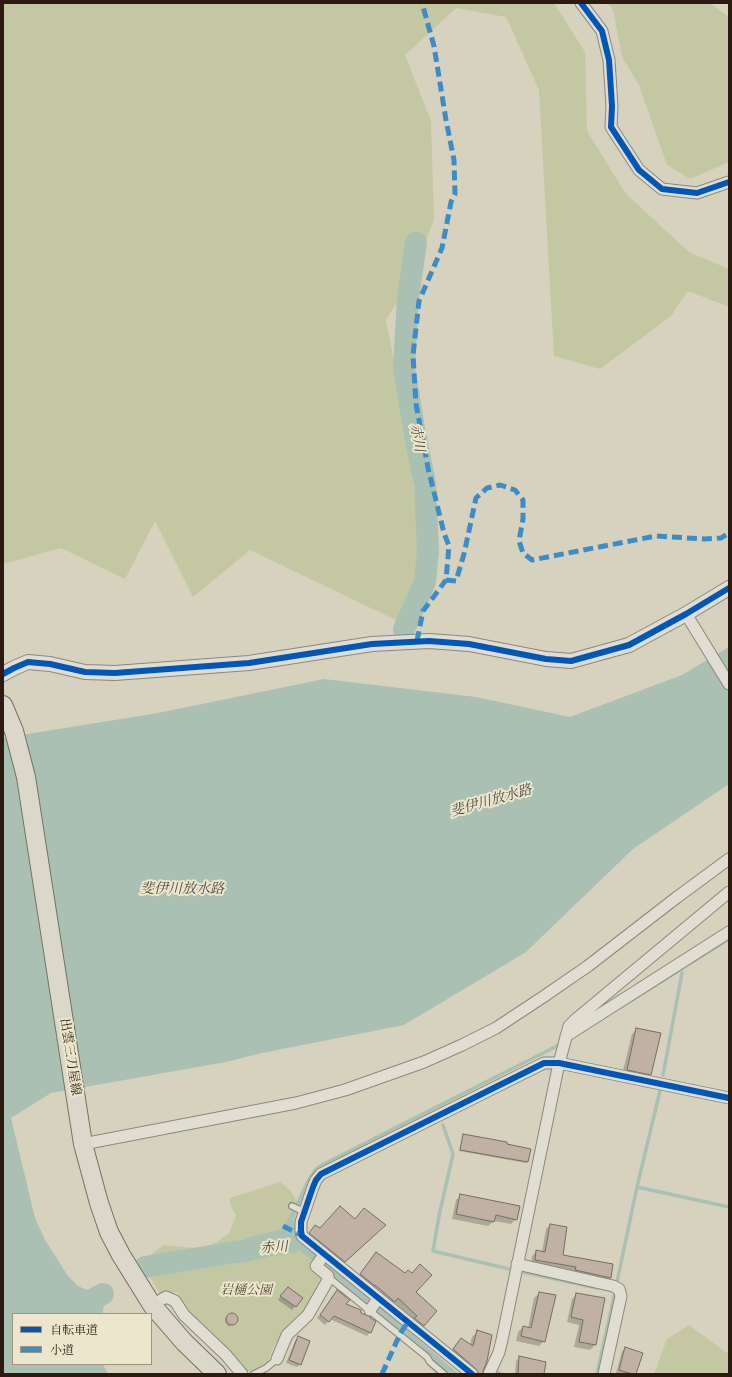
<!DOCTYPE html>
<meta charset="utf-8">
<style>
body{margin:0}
#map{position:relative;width:732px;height:1377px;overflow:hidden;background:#d7d2bd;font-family:"EB Garamond","Noto Serif JP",serif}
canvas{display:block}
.frame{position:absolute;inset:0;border:4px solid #2d1a10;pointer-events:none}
.legend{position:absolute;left:12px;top:1313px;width:140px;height:52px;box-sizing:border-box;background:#ece6cd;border:1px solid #a09481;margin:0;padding:5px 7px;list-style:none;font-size:12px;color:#2d1a10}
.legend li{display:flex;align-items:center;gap:8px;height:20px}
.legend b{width:20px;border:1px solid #a09481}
</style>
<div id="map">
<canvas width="732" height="1377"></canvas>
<div class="frame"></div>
<ul class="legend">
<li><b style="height:5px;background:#0057b8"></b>自転車道</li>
<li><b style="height:5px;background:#3b8cc7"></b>小道</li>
</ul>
</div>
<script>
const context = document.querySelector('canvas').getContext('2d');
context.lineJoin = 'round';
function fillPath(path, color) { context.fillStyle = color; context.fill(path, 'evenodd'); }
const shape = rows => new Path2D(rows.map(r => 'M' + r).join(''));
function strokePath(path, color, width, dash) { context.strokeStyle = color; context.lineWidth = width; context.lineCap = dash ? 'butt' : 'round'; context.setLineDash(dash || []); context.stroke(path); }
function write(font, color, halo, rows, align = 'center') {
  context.font = font + ' "EB Garamond","Noto Serif JP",serif'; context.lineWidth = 4; context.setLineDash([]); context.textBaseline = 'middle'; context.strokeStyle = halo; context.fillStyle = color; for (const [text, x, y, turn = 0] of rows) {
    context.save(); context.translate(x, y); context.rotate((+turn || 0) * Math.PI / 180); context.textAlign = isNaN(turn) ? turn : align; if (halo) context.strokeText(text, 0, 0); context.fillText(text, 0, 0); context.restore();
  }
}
fillPath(shape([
 [3,3,554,3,585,52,587,131,626,194,689,252,729,269,729,307,688,291,671,316,600,369,554,356,539,90,506,17,456,8,405,55,431,121,434,220,410,281,386,320,409,438,420,557,402,623,250,550,193,597,155,521,125,579,61,548,3,564],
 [608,3,710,3,729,17,729,162,690,179,667,165,639,85,622,57,613,10],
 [280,1182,290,1190,296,1200,301,1202,296,1216,296,1228,324,1280,309,1307,287,1328,274,1346,268,1361,262,1367,253,1373,245,1372,222,1343,203,1329,190,1315,182,1304,178,1292,160,1294,141,1262,163,1245,203,1249,217,1242,229,1233,236,1216,230,1204,230,1198],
 [689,1325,724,1351,729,1353,729,1374,654,1374,667,1339]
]), '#c3c8a3');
fillPath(shape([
 [729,647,729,784,633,849,526,952,404,1025,262,1053,226,1062,51,1093,11,1118,35,1218,45,1240,68,1276,78,1286,87,1290,98,1287,107,1301,103,1308,103,1314,13,1314,13,1364,103,1364,108,1374,3,1374,3,738,158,713,324,679,476,697,570,717,682,675],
 [291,1213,294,1215,293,1219,294,1228,297,1236,459,1374,450,1374,429,1356,430,1355,328,1272,299,1250,295,1254,289,1252,242,1263,217,1261,211,1258,211,1255,246,1238,283,1229]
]), '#a9c0b3');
fillPath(shape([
 [637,1029,650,1074,645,1079,622,1075,632,1034],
 [463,1135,506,1145,527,1162,526,1163,459,1151],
 [461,1195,516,1219,511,1224,494,1221,488,1226,452,1219,456,1200],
 [355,1220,380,1230,340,1267,305,1238,315,1226,320,1230],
 [550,1225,562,1256,612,1265,610,1278,606,1282,531,1264,532,1256,537,1251,542,1252,546,1229],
 [372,1258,415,1292,436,1311,419,1329,414,1320,394,1302,390,1305,357,1278],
 [284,1291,301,1298,292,1310,278,1300],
 [540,1293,544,1341,539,1346,516,1341,518,1332,523,1327,528,1328,534,1298],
 [577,1294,595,1345,590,1350,574,1347,579,1325,567,1322,572,1299],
 [334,1295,345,1304,359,1313,370,1332,367,1336,330,1319,325,1325,317,1318],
 [231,1314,236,1315,237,1317,237,1322,230,1326,228,1326,225,1322,227,1317],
 [477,1332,481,1374,472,1374,449,1355,456,1344,470,1345,472,1337],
 [298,1337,300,1364,297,1367,286,1363,295,1341],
 [626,1348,635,1374,616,1373,622,1351],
 [520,1357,543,1374,515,1374,516,1361],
 [499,1371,503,1374,496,1374]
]), '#0003');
strokePath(shape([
 [621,1007,729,939],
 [663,1075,682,973],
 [443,1125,453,1154,439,1216,433,1251,509,1269],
 [637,1187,729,1207],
 [291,1218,308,1181,316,1169,322,1165,561,1044],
 [523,1272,597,1288],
 [617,1282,637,1187,660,1091],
 [597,1374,615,1292,612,1291]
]), '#a9c0b3', 3.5);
strokePath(shape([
 [404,629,425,582,428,551,425,484,415,434,404,368,408,298,416,243],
 [145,1267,241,1251],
 [64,1314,103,1294]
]), '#a9c0b3', 22);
const building = shape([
 [636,1028,661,1033,651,1075,627,1070,636,1028],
 [463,1134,507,1142,507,1144,531,1149,528,1162,460,1150,463,1134],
 [460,1194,520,1206,517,1220,496,1215,494,1222,456,1214,460,1194],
 [340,1206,355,1219,364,1208,386,1225,345,1262,309,1233,315,1225,320,1228,340,1206],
 [550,1224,567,1227,563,1255,613,1264,611,1278,575,1270,576,1267,535,1260,536,1250,545,1252,550,1224],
 [376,1252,405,1273,408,1270,412,1273,420,1264,432,1275,416,1292,437,1311,424,1326,414,1318,417,1316,398,1298,395,1302,375,1285,375,1286,360,1274,376,1252],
 [288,1287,303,1298,296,1307,280,1296,288,1287],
 [337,1290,350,1300,346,1304,361,1310,361,1313,371,1317,370,1318,376,1321,371,1333,334,1316,329,1322,320,1315,337,1290],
 [539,1292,556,1295,545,1342,521,1336,523,1326,531,1328,539,1292],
 [576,1293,605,1298,596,1345,579,1342,583,1320,571,1317,576,1293],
 '226 1319a6 6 0 1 1 12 0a6 6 0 1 1-12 0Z',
 [477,1330,492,1335,487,1361,482,1374,479,1374,476,1369,453,1349,461,1338,473,1346,477,1330],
 [298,1336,310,1341,301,1365,289,1360,298,1336],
 [625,1347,643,1353,636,1374,632,1374,619,1370,625,1347],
 [519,1356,546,1362,544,1374,518,1374,519,1356]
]);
fillPath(building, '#c1b0a4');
strokePath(building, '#756e63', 1);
const service = shape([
 [292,1206,304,1212],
 [328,1277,427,1357,430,1362,444,1374],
 [254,1374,266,1368,277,1359]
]);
const minor = shape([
 [581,3,602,31,609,60,612,106,611,127,639,170,662,189,697,193,729,182],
 [686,614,729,684],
 [566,1036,729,932],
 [83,1144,296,1103,345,1090,424,1062,462,1045,496,1028,543,997,588,966,676,898,729,859],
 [517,1264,613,1286,619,1289,621,1296,604,1374],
 [152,1305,166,1297,175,1301,184,1315,226,1355,242,1374],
 [370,1310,378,1299],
 [277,1359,287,1335,308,1315,328,1280,328,1276,316,1266,324,1255],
 [472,1374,302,1236,301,1231,301,1222,313,1187,316,1180,321,1174,544,1063,559,1063,729,1098],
 [489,1374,499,1352,502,1340,559,1063,569,1026,575,1020,729,892]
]);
const tertiary = shape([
 [3,674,14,668,28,662,50,664,85,672,115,673,249,663,372,644,429,641,469,644,546,659,571,661,629,645,686,614,729,588]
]);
const primary = shape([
 [3,705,14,731,26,777,83,1144,99,1203,109,1232,121,1255,152,1305,184,1342,217,1374]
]);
strokePath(service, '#8c877a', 8);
strokePath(minor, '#8c877a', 13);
strokePath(tertiary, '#8c877a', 16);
strokePath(primary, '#756e63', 20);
strokePath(service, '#e0ded3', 5.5);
strokePath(minor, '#e0ded3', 11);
strokePath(tertiary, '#e0ded3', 14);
strokePath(primary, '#dbd8cb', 18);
strokePath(shape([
 [446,580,456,581,464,554,476,498,487,488,500,485,515,490,523,500,523,519,519,541,523,553,532,560,656,536,705,539,721,538,729,533],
 [417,641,423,611,446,580,449,546,444,533,428,468,416,404,413,355,419,301,442,248,451,202,455,194,454,160,446,120,434,46,422,3],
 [283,1226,301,1235],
 [382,1374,400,1334,408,1322]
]), '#3b8cc7', 5, [10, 5]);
strokePath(shape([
 [581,3,602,31,609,60,612,106,611,127,639,170,662,189,697,193,729,182],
 [3,674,14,668,28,662,50,664,85,672,115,673,249,663,372,644,429,641,469,644,546,659,571,661,629,645,686,614,729,588],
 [472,1374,302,1236,301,1231,301,1222,313,1187,316,1180,321,1174,544,1063,559,1063,729,1098]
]), '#0057b8', 6);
write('13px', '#2d1a10', '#ece6cd', [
 ["出雲三刀屋線",70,1057,81]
]);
write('italic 13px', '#554c36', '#ece6cd', [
 ["岩樋公園",246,1290]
]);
write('italic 14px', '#4c4a40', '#ece6cd', [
 ["赤川",417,438,80],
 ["斐伊川放水路",491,801,-16],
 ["斐伊川放水路",182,889],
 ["赤川",274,1248,-4]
]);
</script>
